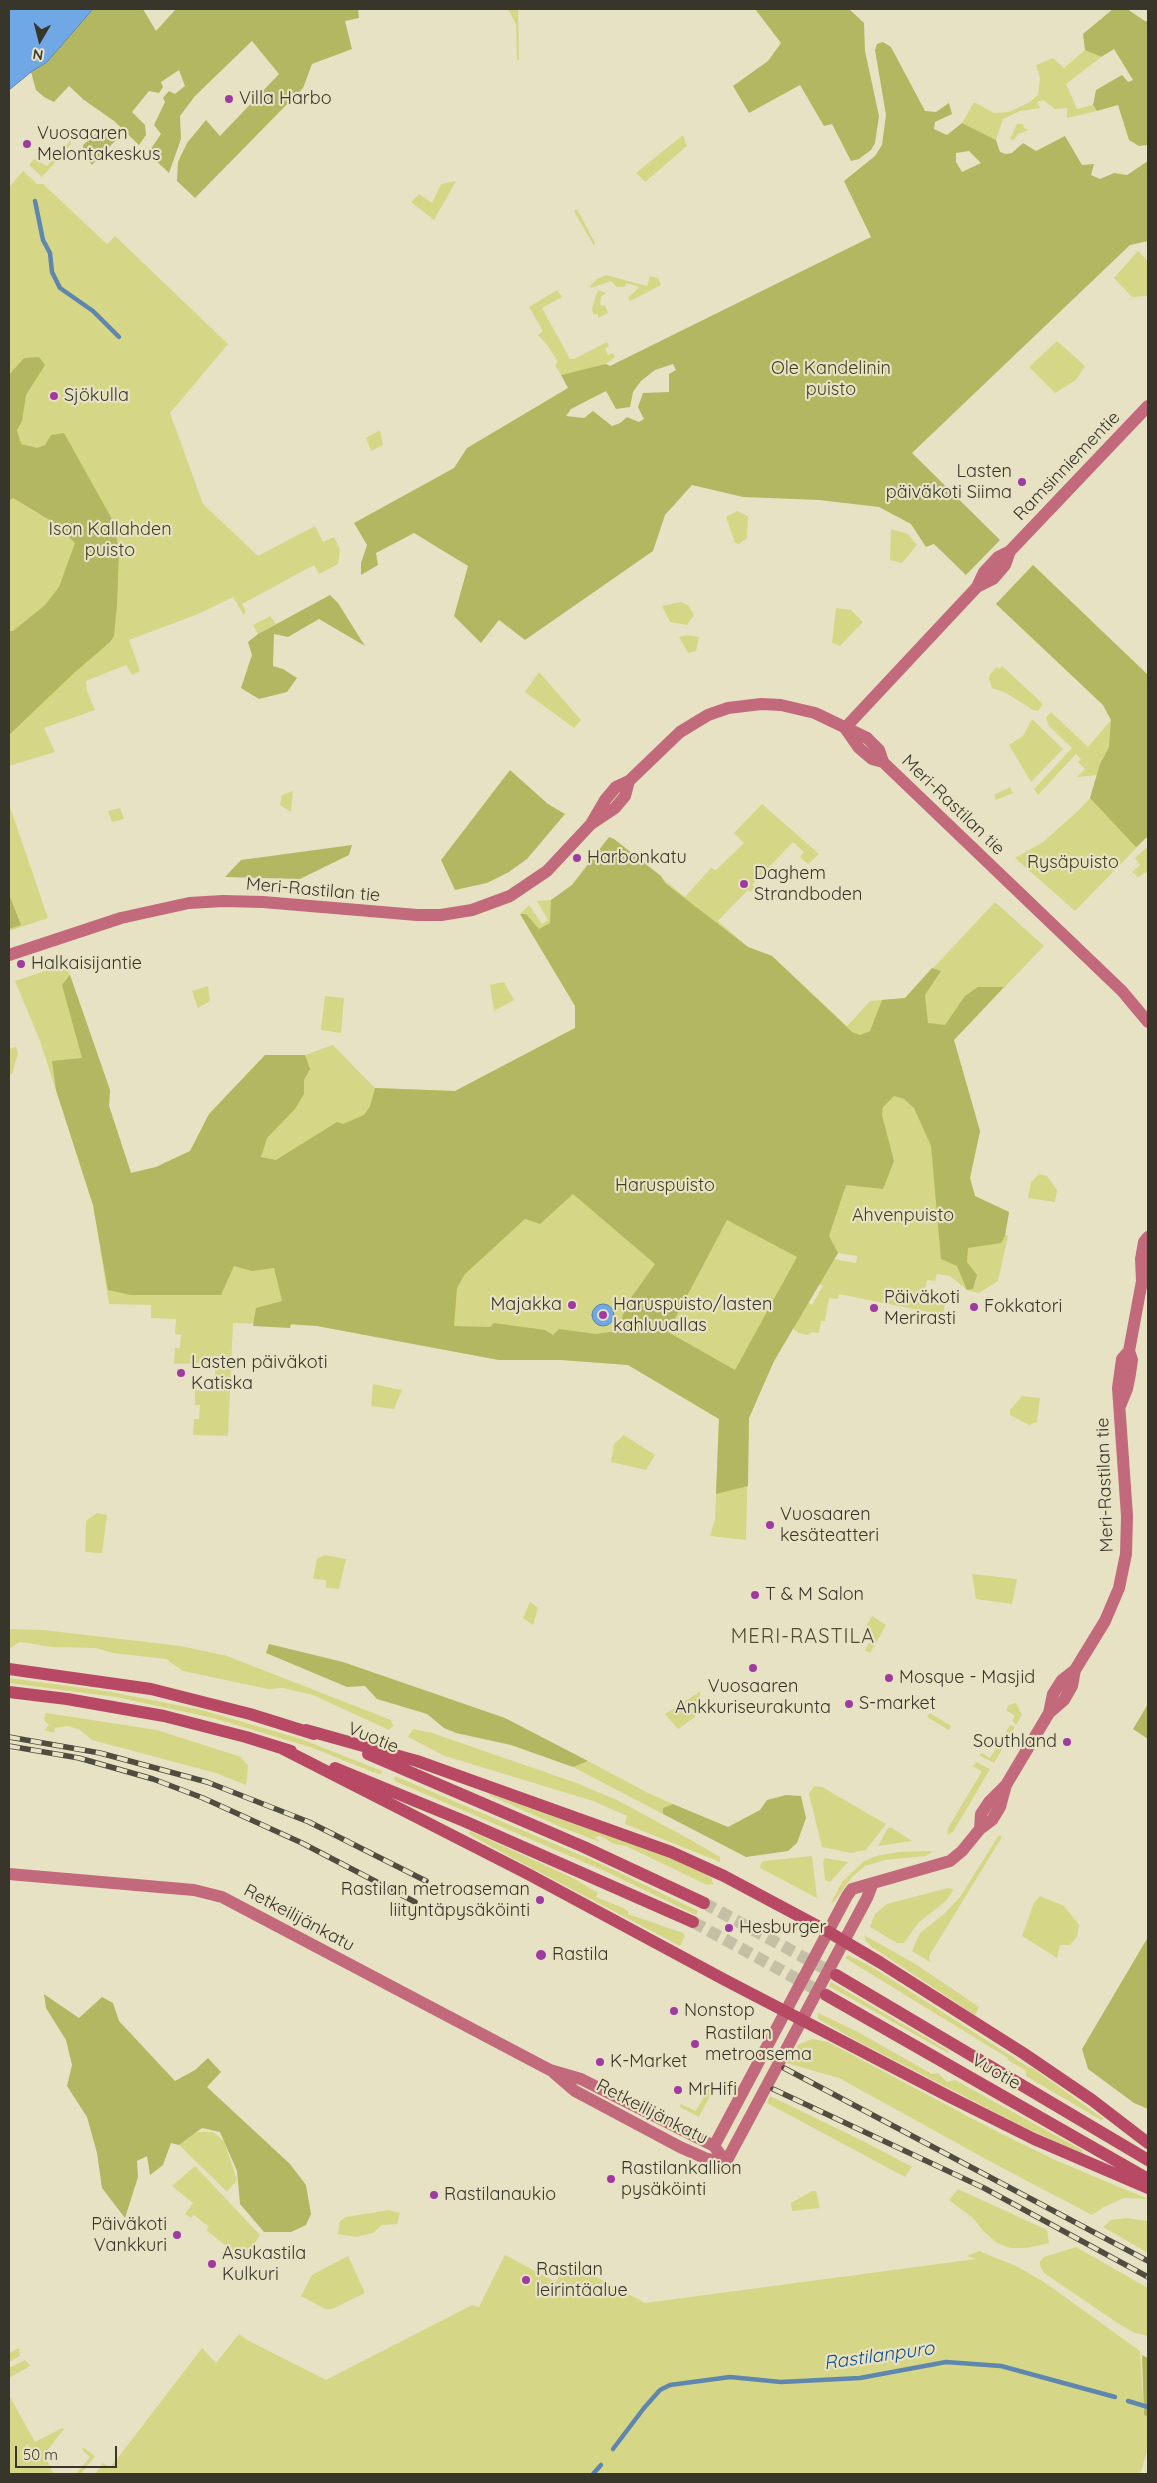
<!DOCTYPE html>
<meta charset="utf-8">
<style>
body{margin:0}
#map{position:relative;width:1157px;height:2483px;overflow:hidden;background:#e8e2c5;font-family:Quicksand,sans-serif}
canvas{display:block}
.frame{position:absolute;inset:0;border:10px solid #38352a;pointer-events:none}
.north{position:absolute;left:15px;top:15px;width:50px;height:50px;-webkit-text-stroke:4px #e8e2c5;paint-order:stroke;rotate:188deg;font-size:14px;font-weight:700;line-height:20px;text-align:center;color:#38352a}
.north::after{content:'';display:block;margin:auto;width:18px;height:22px;background:#38352a;clip-path:polygon(50% 0,100% 100%,50% 72%,0 100%)}
.scale{position:absolute;left:15px;top:2446px;width:102px;height:22px;box-sizing:border-box;border:2px solid #38352a;border-top:0;padding-left:6px;font-size:15px;line-height:18px;white-space:nowrap;color:#38352a;-webkit-text-stroke:4px #e8e2c5;paint-order:stroke}
</style>
<div id="map">
<canvas width="1157" height="2483"></canvas>
<div class="frame"></div>
<div class="north">N</div>
<div class="scale">50 m</div>
</div>
<script>
const context = document.querySelector('canvas').getContext('2d');
context.lineJoin = 'round';
function fillPath(path, color) { context.fillStyle = color; context.fill(path, 'evenodd'); }
const shape = rows => new Path2D(rows.map(r => 'M' + r).join(''));
function strokePath(path, color, width, dash) { context.strokeStyle = color; context.lineWidth = width; context.lineCap = dash ? 'butt' : 'round'; context.setLineDash(dash || []); context.stroke(path); }
function write(font, color, halo, rows, align = 'center') {
  context.font = font + ' Quicksand,sans-serif'; context.lineWidth = 4.5; context.setLineDash([]); context.textBaseline = 'middle'; context.strokeStyle = halo; context.fillStyle = color; for (const [text, x, y, turn = 0] of rows) {
    context.save(); context.translate(x, y); context.rotate((+turn || 0) * Math.PI / 180); context.textAlign = isNaN(turn) ? turn : align; if (halo) context.strokeText(text, 0, 0); context.fillText(text, 0, 0); context.restore();
  }
}
fillPath(shape([
 [504,9,518,9,519,60,517,60,516,24,509,11],
 [1085,50,1101,57,1066,84,1077,109,1093,105,1097,111,1067,118,1067,108,1055,109,1043,100,1037,102,1040,108,1020,111,1003,119,996,140,962,123,974,102,994,113,1009,112,1030,102,1038,95,1040,78,1036,65,1053,58,1064,68],
 [1017,124,1023,124,1024,128,1029,130,1018,134,1014,140,1010,139],
 [683,135,687,146,645,182,636,173],
 [71,140,71,144,42,177,29,165,34,159,47,166],
 [23,171,37,184,43,184,107,244,115,236,228,344,170,413,203,504,258,556,315,526,323,542,334,537,340,549,338,564,319,574,314,565,242,604,246,612,244,615,233,597,198,614,129,640,140,671,132,675,126,665,86,681,87,691,95,710,44,728,55,752,9,766,9,187],
 [456,181,434,220,411,202,419,194,432,203,441,184],
 [577,209,595,243,594,246,574,211],
 [1138,251,1148,261,1148,296,1132,297,1114,278],
 [606,275,647,286,650,276,658,278,661,285,630,301,628,298,639,287,626,283,625,287,617,287,611,281,591,288,590,286,597,279],
 [557,290,562,297,542,308,570,359,574,359,607,342,609,346,605,349,608,355,613,353,615,357,609,362,598,367,561,375,555,365,558,362,548,346,538,335,543,331,529,307],
 [598,290,606,293,601,297,600,305,605,306,608,313,598,318,598,314,593,314,592,308],
 [1057,341,1085,366,1076,380,1055,393,1029,367],
 [380,430,383,445,371,451,366,438],
 [737,511,748,516,747,538,739,544,735,543,726,517],
 [891,529,908,534,917,545,902,563,890,560],
 [1033,565,1148,675,1148,836,1075,911,1015,858,1043,842,1080,809,1090,798,1097,775,1077,777,1085,769,1078,762,1081,759,1076,754,1038,795,1034,789,1072,748,1049,726,1046,718,1051,712,1088,747,1111,720,1103,705,996,604],
 [681,602,688,605,694,615,687,625,670,622,662,606],
 [836,608,851,610,863,622,840,646,832,643],
 [270,616,276,624,258,634,253,625],
 [687,635,699,637,696,651,688,653,679,637],
 [1002,666,1043,704,1038,711,1033,710,1006,693,992,688,989,678,990,674,997,667,1000,669],
 [539,672,581,720,574,728,525,692],
 [1032,719,1063,749,1031,782,1009,745,1023,736],
 [1010,787,1013,793,996,800,994,795],
 [293,791,291,812,280,805,282,795],
 [9,804,48,918,9,931],
 [762,804,819,854,808,864,800,857,804,852,793,842,752,885,755,887,750,892,748,890,718,921,748,947,772,956,847,1026,870,1001,905,998,995,902,1044,946,954,1040,980,1131,970,1178,975,1196,1009,1212,1005,1235,1008,1236,998,1281,979,1293,967,1290,950,1276,937,1274,935,1281,927,1280,924,1294,946,1299,943,1315,839,1294,838,1299,829,1298,825,1321,821,1321,819,1333,812,1332,808,1335,798,1333,793,1328,774,1361,749,1418,746,1540,710,1536,715,1519,719,1419,628,1365,562,1360,499,1360,317,1326,233,1323,228,1436,193,1435,194,1419,199,1419,200,1405,195,1405,195,1390,208,1391,209,1388,215,1388,215,1367,205,1366,204,1363,174,1364,175,1348,180,1348,181,1335,175,1334,176,1319,151,1318,151,1305,109,1304,93,1205,40,1041,15,981,66,964,110,1090,109,1106,131,1173,156,1167,190,1151,209,1114,265,1055,305,1055,333,1045,375,1088,455,1091,575,1028,575,1006,520,914,529,905,542,924,548,920,537,901,551,900,572,885,609,837,614,839,685,897,711,868,716,870,744,843,734,833],
 [838,1253,857,1256,856,1263,834,1259],
 [819,1284,823,1286,812,1305,808,1302],
 [120,808,124,819,112,822,108,811],
 [1148,846,1148,871,1138,877,1132,872,1140,865,1135,858],
 [504,982,514,1000,494,1011,490,985],
 [208,986,210,1001,198,1008,192,991],
 [325,996,344,998,341,1033,321,1030],
 [16,1047,18,1053,12,1074,9,1074,9,1049],
 [1039,1174,1047,1176,1057,1190,1055,1202,1028,1198,1031,1182],
 [373,1384,402,1390,394,1409,371,1406],
 [1022,1396,1040,1398,1037,1422,1029,1425,1010,1415,1010,1410],
 [624,1435,655,1455,646,1470,611,1462,614,1444],
 [97,1513,107,1515,102,1553,85,1552,86,1521],
 [325,1555,346,1559,339,1589,326,1588,326,1580,313,1579,317,1559],
 [972,1574,1017,1579,1012,1604,976,1599],
 [530,1602,538,1608,533,1625,523,1618],
 [872,1616,886,1625,870,1653,865,1650,873,1637,863,1631],
 [9,1629,43,1630,181,1646,227,1656,391,1720,393,1726,389,1730,313,1695,283,1688,268,1689,183,1671,166,1659,113,1653,96,1648,52,1647,20,1642,9,1649],
 [9,1678,106,1691,202,1710,301,1739,382,1771,381,1774,378,1774,310,1747,213,1718,116,1697,9,1683],
 [701,1691,695,1717,678,1729,665,1714],
 [1016,1703,1022,1715,1016,1725,1012,1721,1015,1716,1006,1710,1009,1705],
 [46,1713,157,1730,241,1757,248,1766,246,1785,216,1773,92,1740,80,1730,68,1726,55,1728,54,1733,44,1730,49,1725,44,1720],
 [930,1713,951,1726,949,1730,927,1717],
 [1010,1725,1015,1727,994,1763,979,1755,982,1753,990,1758],
 [413,1729,432,1733,574,1782,617,1800,689,1839,720,1857,720,1862,625,1824,627,1816,593,1801,445,1756,408,1737],
 [588,1761,648,1793,673,1804,663,1808,663,1814,573,1767],
 [976,1762,990,1769,953,1832,948,1835,948,1828,981,1773,981,1771,973,1766],
 [395,1776,604,1865,698,1911,696,1915,607,1872,397,1782,394,1780],
 [814,1786,822,1787,886,1824,866,1850,851,1853,822,1847,809,1794],
 [490,1794,684,1863,712,1878,713,1884,707,1885,626,1846,614,1844,600,1836,595,1837,600,1842,561,1827,489,1795],
 [888,1828,892,1828,912,1841,878,1846],
 [470,1831,573,1878,598,1893,596,1897,621,1907,628,1911,628,1914,683,1933,685,1936,680,1946,503,1853,469,1834],
 [999,1835,1002,1837,929,1956,930,1962,912,1951,920,1933,944,1914,960,1897],
 [933,1851,926,1856,885,1860,865,1866,852,1877,834,1902,831,1903,842,1882,863,1862,876,1856,898,1852],
 [812,1856,817,1898,760,1868,761,1863,764,1861],
 [825,1858,848,1862,830,1882,825,1880,823,1862],
 [948,1888,953,1889,952,1892,946,1901,918,1923,904,1943,897,1943,870,1927,875,1914,887,1904],
 [1040,1896,1064,1906,1079,1925,1077,1937,1070,1945,1060,1945,1057,1958,1022,1936,1034,1903],
 [864,1935,917,1965,979,2007,975,2015,872,1947,866,1941],
 [848,1955,872,1967,1030,2068,1031,2067,1104,2119,1101,2120,1026,2076,1026,2071,1008,2060,1008,2058,845,1958],
 [831,1982,949,2051,948,2053,829,1986],
 [818,2013,856,2031,932,2074,938,2073,947,2082,955,2080,1082,2150,1083,2154,1020,2125,861,2043,818,2019],
 [812,2039,828,2042,990,2128,1055,2160,1148,2199,1124,2198,1104,2207,1092,2215,993,2163,839,2078,786,2063,798,2045],
 [708,2089,712,2092,699,2117,680,2107,681,2104,696,2111],
 [770,2096,865,2142,912,2167,905,2177,767,2103],
 [197,2132,213,2132,224,2141,237,2180,227,2192,179,2145],
 [195,2166,260,2235,248,2254,239,2247,234,2252,206,2230,209,2227,194,2215,191,2218,185,2214,193,2203,172,2186],
 [958,2189,1047,2230,1049,2243,1027,2248,1010,2248,997,2243,983,2231,974,2219,949,2200],
 [812,2191,816,2191,820,2208,792,2211,791,2203],
 [389,2210,400,2213,397,2224,382,2225,373,2233,356,2237,338,2234,340,2221,346,2217],
 [1125,2218,1148,2221,1148,2253,1103,2227,1111,2220],
 [1076,2247,1148,2288,1148,2336,1135,2333,1119,2324,1044,2273,1040,2266,1040,2261,1044,2257],
 [979,2251,1016,2266,1044,2282,1140,2351,1144,2415,1148,2417,1148,2449,1140,2474,95,2474,103,2463,110,2468,202,2348,216,2363,239,2334,247,2340,326,2380,472,2305,479,2307,505,2255,556,2282,564,2267,575,2272,578,2267,645,2303,976,2259,967,2256],
 [348,2256,365,2293,332,2309,325,2309,301,2296,312,2275],
 [19,2348,20,2356,9,2362,9,2353],
 [25,2360,30,2366,9,2378,9,2368],
 [9,2395,35,2442,62,2428,64,2429,44,2455,54,2474,9,2474],
 [84,2448,95,2456,81,2474,76,2474,90,2457,82,2450]
]), '#d5d786');
fillPath(shape([
 [93,9,143,9,156,31,176,9,358,9,359,18,345,21,352,49,312,64,303,88,195,198,177,181,178,162,187,143,206,120,220,136,279,74,252,41,195,96,180,116,181,139,169,173,148,153,161,134,154,125,165,102,163,98,169,91,175,94,185,86,179,70,161,82,163,87,159,93,149,91,132,112,145,125,146,135,139,145,114,121,84,100,69,86,54,102,44,97,36,90,31,72,47,62],
 [755,9,849,9,864,23,865,51,879,116,875,143,871,150,859,159,851,161,832,124,824,126,800,85,749,113,733,86,768,61,781,43],
 [1113,9,1127,9,1145,21,1148,21,1148,145,1139,146,1129,140,1118,105,1097,111,1093,105,1096,90,1122,75,1128,82,1133,80,1114,49,1101,57,1085,50,1083,34],
 [883,42,891,47,925,111,936,112,949,103,952,114,935,122,934,129,947,135,962,123,996,140,1000,152,1006,154,1012,153,1023,143,1036,151,1065,136,1082,165,1094,164,1091,175,1100,179,1114,173,1127,175,1148,161,1148,241,1130,245,912,453,1000,540,966,575,934,544,926,547,911,524,879,507,819,500,743,497,692,485,665,515,653,551,525,640,499,620,481,643,454,616,468,566,414,533,376,553,378,565,361,575,361,563,367,545,354,523,454,468,467,448,568,388,561,375,606,364,610,366,871,237,844,181,875,156,882,145,886,115,875,50,877,44],
 [969,151,981,163,962,172,956,162,956,153],
 [673,364,676,370,669,374,669,392,643,393,638,407,644,419,639,422,627,417,620,423,612,426,593,411,584,418,566,416,571,409,606,391,616,409,630,407,633,392,641,381,655,370],
 [100,130,105,130,116,140,92,165,83,154,83,145],
 [39,357,45,365,26,395,22,421,17,430,21,444,37,448,45,445,51,435,64,433,112,519,116,534,119,552,117,605,114,636,110,642,74,673,9,735,9,631,13,631,45,605,59,587,75,543,53,522,13,498,9,501,9,375,24,358],
 [1033,565,1148,675,1148,836,1136,847,1090,798,1100,764,1109,747,1111,720,1103,705,996,604],
 [330,595,338,603,365,646,319,619,288,637,274,634,273,666,283,669,297,678,287,692,259,699,241,688,252,655,248,642,258,634],
 [510,770,548,804,565,814,527,859,509,872,487,883,455,890,441,860],
 [609,837,614,839,661,876,665,883,748,947,772,956,852,1032,860,1035,870,1031,882,1000,905,998,932,968,941,971,925,995,928,1023,945,1025,965,996,978,987,1004,987,954,1040,980,1131,970,1178,975,1196,1009,1212,1005,1236,1001,1243,968,1248,967,1262,977,1275,973,1289,967,1290,957,1266,941,1259,931,1146,914,1108,904,1099,894,1096,883,1107,882,1115,894,1161,883,1189,846,1185,829,1236,838,1253,774,1361,749,1418,748,1486,716,1494,719,1419,628,1365,562,1360,499,1360,317,1326,291,1324,290,1328,253,1326,256,1308,282,1301,274,1268,252,1271,234,1266,221,1295,130,1295,108,1290,93,1205,56,1090,52,1061,82,1058,62,985,70,975,110,1090,109,1106,131,1173,156,1167,190,1151,209,1114,265,1055,305,1055,310,1069,304,1080,304,1094,295,1109,267,1138,261,1157,276,1160,337,1122,343,1124,364,1115,370,1106,375,1088,455,1091,575,1028,575,1006,520,914,526,914,539,929,550,923,551,900,572,885],
 [573,1194,655,1264,628,1302,617,1331,596,1334,559,1329,553,1335,545,1330,494,1323,490,1327,454,1326,457,1288,465,1274,525,1219,540,1224],
 [727,1220,797,1257,735,1370,668,1332],
 [352,845,349,855,300,879,225,877,241,860],
 [9,894,21,925,9,929],
 [269,1644,343,1662,505,1718,588,1761,573,1767,511,1745,456,1733,444,1728,427,1714,377,1699,365,1686,347,1687,266,1653],
 [1148,1704,1148,1739,1133,1729],
 [786,1795,801,1796,806,1818,797,1843,788,1851,746,1857,663,1814,663,1808,673,1804,728,1827,760,1810,767,1800],
 [1148,1937,1148,2109,1134,2103,1088,2069,1082,2049],
 [44,1994,79,2018,102,1997,113,2003,119,2021,175,2081,195,2070,208,2058,221,2072,207,2087,290,2164,306,2185,311,2214,306,2225,291,2232,264,2232,240,2204,237,2171,220,2132,202,2128,179,2145,171,2143,163,2165,150,2175,147,2156,137,2161,138,2177,125,2218,102,2188,97,2153,87,2117,67,2086,72,2065,66,2040,46,2008],
 [1142,2355,1148,2358,1148,2417,1144,2415]
]), '#b4b761');
const water = shape([
 [9,9,93,9,47,62,31,72,9,90,9,9],
 '592 1315a11 11 0 1 1 22 0a11 11 0 1 1-22 0Z'
]);
fillPath(water, '#70a8e6');
strokePath(water, '#5f86ae', 1);
strokePath(shape([
 [35,201,43,240,50,253,52,272,60,288,93,311,119,337],
 [1128,2401,1148,2407],
 [613,2449,644,2408,660,2390,670,2385,730,2377,781,2382,860,2378,946,2362,1001,2366,1115,2397],
 [593,2474,601,2465]
]), '#5f86ae', 4.5);
strokePath(shape([
 [704,1903,836,1975],
 [693,1922,826,1995]
]), '#c5bfa6', 12, [12, 6]);
strokePath(shape([
 [977,587,993,579,1005,565,1010,551],
 [845,728,977,587,984,572,998,557,1010,551,1148,406],
 [845,728,859,748,872,759,883,762],
 [591,824,605,800,616,787,629,781,680,732,708,715,728,708,761,704,781,705,815,713,867,738,879,750,883,762,1122,991,1148,1022],
 [9,955,121,918,189,903,223,901,263,902,417,915,441,915,472,910,510,896,547,871,591,824,615,808,625,796,629,781],
 [1120,1406,1127,1389,1130,1374,1132,1360,1129,1351,1142,1281,1141,1259,1144,1242,1148,1237],
 [1049,1713,1064,1700,1072,1686,1075,1670],
 [980,1829,981,1814,989,1802,1005,1786],
 [9,1874,194,1890,222,1897,550,2070,581,2079,714,2146,726,2162],
 [554,2073,575,2091,680,2147,707,2159,726,2162],
 [714,2146,847,1896,852,1889,950,1861,962,1851,980,1829,992,1820,1000,1807,1006,1785,1049,1713,1053,1694,1062,1680,1075,1670,1105,1621,1119,1588,1126,1554,1127,1516,1118,1388,1122,1359,1129,1351],
 [726,2162,867,1898,872,1885]
]), '#c3697c', 12);
strokePath(shape([
 [9,1669,151,1689,250,1714,314,1734],
 [9,1692,67,1699,164,1716,246,1737,291,1751],
 [306,1730,417,1761,671,1852,724,1876,827,1931,881,1963,1023,2053,1092,2100,1148,2143],
 [283,1749,528,1874,725,1980,948,2096,1034,2139,1148,2188],
 [368,1754,584,1847,704,1903],
 [335,1768,464,1821,693,1922],
 [836,1975,1148,2160],
 [826,1995,1148,2179]
]), '#b74965', 12);
const rail = shape([
 [9,1737,100,1753,207,1782,309,1822,426,1881],
 [9,1746,79,1758,153,1779,203,1798,302,1843,415,1902],
 [784,2068,1148,2261],
 [773,2089,984,2188,1148,2277]
]);
strokePath(rail, '#504c3f', 5.5);
strokePath(rail, '#e8e2c5', 4, [11]);
for (const [x, y, r, color] of [
 [229,99,5,"#9f3aa0"],
 [27,144,5,"#9f3aa0"],
 [54,396,5,"#9f3aa0"],
 [1022,482,5,"#9f3aa0"],
 [577,858,5,"#9f3aa0"],
 [744,884,5,"#9f3aa0"],
 [21,964,5,"#9f3aa0"],
 [572,1305,5,"#9f3aa0"],
 [974,1307,5,"#9f3aa0"],
 [874,1308,5,"#9f3aa0"],
 [603,1315,5,"#9f3aa0"],
 [181,1373,5,"#9f3aa0"],
 [770,1525,5,"#9f3aa0"],
 [755,1595,5,"#9f3aa0"],
 [753,1668,5,"#9f3aa0"],
 [889,1678,5,"#9f3aa0"],
 [849,1704,5,"#9f3aa0"],
 [1067,1742,5,"#9f3aa0"],
 [540,1900,5,"#9f3aa0"],
 [729,1928,5,"#9f3aa0"],
 [541,1955,6,"#9f3aa0"],
 [674,2011,5,"#9f3aa0"],
 [695,2044,5,"#9f3aa0"],
 [600,2062,5,"#9f3aa0"],
 [678,2090,5,"#9f3aa0"],
 [611,2179,5,"#9f3aa0"],
 [434,2195,5,"#9f3aa0"],
 [177,2235,5,"#9f3aa0"],
 [212,2264,5,"#9f3aa0"],
 [526,2280,5,"#9f3aa0"]
]) { const dot = new Path2D(); dot.arc(x, y, r, 0, 2 * Math.PI); context.fillStyle = color; context.fill(dot); strokePath(dot, '#e8e2c5', 2); }
write('18px', '#38352a', '#e8e2c5', [
 ["Villa Harbo",239,99],
 ["Vuosaaren",37,134],
 ["Melontakeskus",37,155],
 ["Sjökulla",64,396],
 ["Lasten",1012,472,"right"],
 ["päiväkoti Siima",1012,493,"right"],
 ["Harbonkatu",587,858],
 ["Daghem",754,874],
 ["Strandboden",754,895],
 ["Halkaisijantie",31,964],
 ["Päiväkoti",884,1298],
 ["Merirasti",884,1319],
 ["Majakka",562,1305,"right"],
 ["Haruspuisto/lasten",613,1305],
 ["kahluuallas",613,1326],
 ["Fokkatori",984,1307],
 ["Lasten päiväkoti",191,1363],
 ["Katiska",191,1384],
 ["Vuosaaren",780,1515],
 ["kesäteatteri",780,1536],
 ["T & M Salon",765,1595],
 ["Mosque - Masjid",899,1678],
 ["Vuosaaren",753,1687,"center"],
 ["Ankkuriseurakunta",753,1708,"center"],
 ["S-market",859,1704],
 ["Southland",1057,1742,"right"],
 ["Rastilan metroaseman",530,1890,"right"],
 ["liityntäpysäköinti",530,1911,"right"],
 ["Hesburger",739,1928],
 ["Rastila",552,1955],
 ["Nonstop",684,2011],
 ["Rastilan",705,2034],
 ["metroasema",705,2055],
 ["K-Market",610,2062],
 ["MrHifi",688,2090],
 ["Rastilankallion",621,2169],
 ["pysäköinti",621,2190],
 ["Rastilanaukio",444,2195],
 ["Päiväkoti",167,2225,"right"],
 ["Vankkuri",167,2246,"right"],
 ["Asukastila",222,2254],
 ["Kulkuri",222,2275],
 ["Rastilan",536,2270],
 ["leirintäalue",536,2291]
], 'left');
write('18px', '#40401c', '#e8e2c5', [
 ["Ole Kandelinin",831,369],
 ["puisto",831,390],
 ["Ison Kallahden",110,530],
 ["puisto",110,551],
 ["Rysäpuisto",1073,863],
 ["Haruspuisto",665,1186],
 ["Ahvenpuisto",903,1216]
]);
write('18px', '#38352a', '#e8e2c5', [
 ["Ramsinniementie",1067,466,-46],
 ["Meri-Rastilan tie",953,805,44],
 ["Meri-Rastilan tie",313,890,5],
 ["Meri-Rastilan tie",1105,1485,-92],
 ["Vuotie",373,1738,22],
 ["Retkeilijänkatu",299,1918,28],
 ["Vuotie",996,2072,30],
 ["Retkeilijänkatu",652,2112,27]
]);
write('italic 19px', '#154f88', '#e8e2c5', [
 ["Rastilanpuro",879,2356,-8]
]);
context.letterSpacing = '1px';
write('20px', '#514b33', '#e8e2c5', [
 ["MERI-RASTILA",803,1637]
]);
context.letterSpacing = '0px';
</script>
